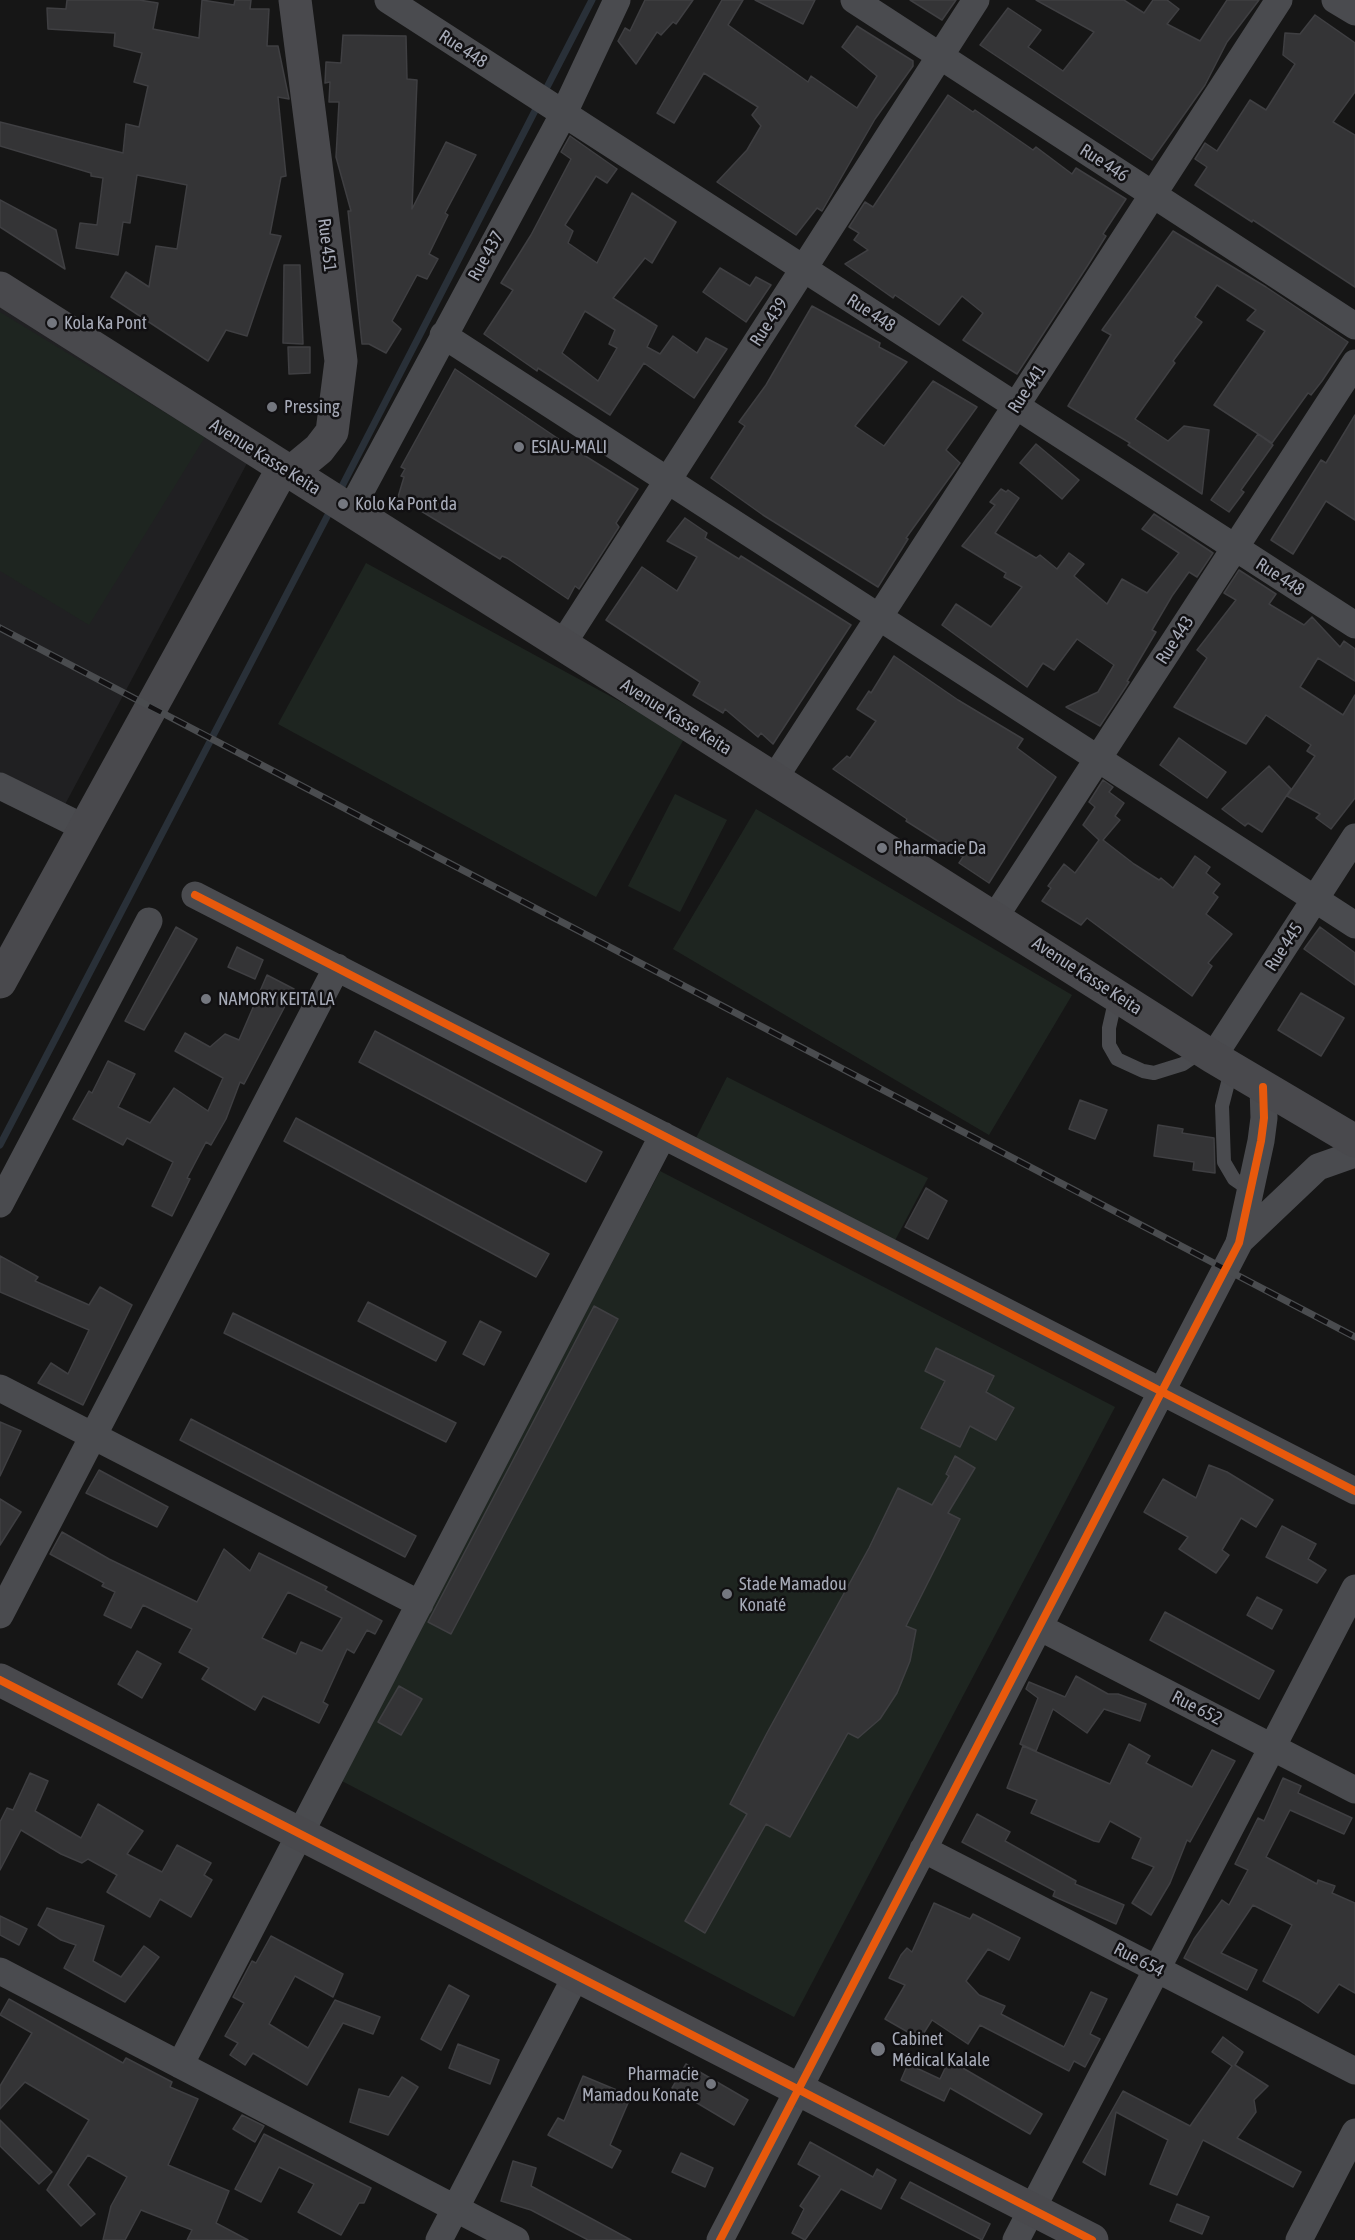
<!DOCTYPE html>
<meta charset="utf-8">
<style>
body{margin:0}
canvas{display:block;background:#161616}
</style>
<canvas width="1355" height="2240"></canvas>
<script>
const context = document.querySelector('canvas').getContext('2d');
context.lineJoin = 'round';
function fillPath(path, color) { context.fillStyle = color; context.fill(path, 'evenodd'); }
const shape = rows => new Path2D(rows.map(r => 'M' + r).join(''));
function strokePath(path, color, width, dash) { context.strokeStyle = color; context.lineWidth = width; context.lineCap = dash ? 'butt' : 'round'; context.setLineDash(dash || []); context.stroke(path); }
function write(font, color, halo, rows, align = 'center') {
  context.font = font + ' "Asap Condensed",sans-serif'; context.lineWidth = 5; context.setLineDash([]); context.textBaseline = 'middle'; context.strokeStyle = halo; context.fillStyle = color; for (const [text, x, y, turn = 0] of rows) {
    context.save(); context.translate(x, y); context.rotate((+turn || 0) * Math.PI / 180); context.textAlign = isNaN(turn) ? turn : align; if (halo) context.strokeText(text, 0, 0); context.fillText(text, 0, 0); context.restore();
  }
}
fillPath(shape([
 [0,292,253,452,62,810,0,780]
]), '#202022');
fillPath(shape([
 [0,312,205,437,89,625,0,571],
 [366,563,685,737,596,897,278,724],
 [675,794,727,820,680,912,628,886],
 [756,809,1072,995,989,1135,673,949],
 [727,1077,928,1178,892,1246,692,1146],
 [660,1171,1115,1407,794,2017,340,1780]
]), '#1e2520');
strokePath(shape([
 [544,93,592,0],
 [338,494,539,103],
 [0,1145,331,509]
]), '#293038', 7);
const building = shape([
 [67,0,139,0,158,3,153,29,199,38,202,0,234,5,235,0,251,0,250,9,269,9,267,46,278,46,289,99,278,97,286,176,281,177,270,234,281,236,247,336,226,330,208,361,111,297,126,272,149,287,156,246,177,249,187,185,137,175,130,223,123,222,118,255,76,248,80,223,97,225,103,178,91,176,91,173,0,146,0,122,123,153,126,124,139,127,148,86,134,82,142,53,114,46,115,33,48,29,47,8,66,9,67,0],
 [645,0,693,0,676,24,673,22,661,35,657,32,636,64,618,41,625,28,630,31,645,0],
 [722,0,743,0,728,25,808,82,811,76,857,108,877,76,842,47,857,26,913,61,913,66,875,119,822,211,817,208,796,235,717,182,747,150,761,126,752,115,758,107,704,73,674,123,657,113,722,0],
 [755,0,815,0,803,24,755,0],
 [910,0,956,0,942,20,910,0],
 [1036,0,1124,0,1144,13,1153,0,1167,0,1179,9,1167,24,1200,41,1227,0,1259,0,1227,42,1205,85,1152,160,980,45,1008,8,1041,30,1028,47,1063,71,1094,32,1036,0],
 [1315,15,1355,43,1355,92,1333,122,1355,135,1355,287,1253,220,1252,222,1195,185,1207,167,1195,159,1205,143,1217,151,1250,100,1266,110,1295,64,1283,55,1285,33,1300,34,1315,15],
 [343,35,406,36,407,79,417,80,412,209,446,142,476,155,445,213,448,215,429,254,438,259,427,279,417,275,392,321,401,329,386,353,369,344,362,344,348,211,351,211,336,157,339,102,329,102,330,82,325,83,326,62,341,63,343,35],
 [948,95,973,112,975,110,1033,150,1036,147,1072,174,1076,168,1126,199,1103,234,1106,236,1088,265,1017,374,963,340,983,313,962,296,939,325,895,295,893,298,845,264,868,250,854,240,859,233,849,227,865,202,873,207,948,95],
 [570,136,617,169,607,183,596,176,565,225,573,231,568,243,597,263,632,193,676,222,652,263,645,258,613,298,657,326,647,347,660,354,673,336,697,353,706,338,727,349,694,398,644,363,610,415,538,368,537,371,484,334,513,290,501,283,531,235,571,159,561,152,570,136],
 [585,311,615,330,609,344,617,348,598,381,562,353,585,311],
 [0,200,56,230,65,269,0,227,0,200],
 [1173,231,1266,287,1348,342,1322,381,1311,395,1308,393,1272,443,1214,405,1265,331,1247,320,1256,310,1217,285,1195,317,1202,322,1173,361,1175,363,1135,419,1168,441,1184,426,1209,430,1202,494,1128,445,1130,443,1068,406,1111,335,1102,330,1173,231],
 [284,265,300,265,303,344,283,343,284,265],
 [720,268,750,286,756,277,771,285,746,322,703,292,720,268],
 [812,306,880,343,879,347,907,362,855,426,884,446,933,381,977,407,946,450,960,463,906,538,908,539,878,587,763,515,711,478,745,426,739,422,766,385,812,306],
 [288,347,310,347,310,373,289,374,288,347],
 [455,369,563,442,638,489,616,523,619,527,579,589,575,586,568,599,507,558,502,556,500,559,398,497,404,477,401,476,405,469,401,467,455,369],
 [1355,415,1355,520,1326,501,1293,554,1271,540,1321,460,1326,463,1355,415],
 [1258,434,1273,445,1241,490,1244,492,1229,512,1211,500,1258,434],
 [1036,444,1079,480,1062,499,1020,463,1036,444],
 [1001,489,1006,492,1008,490,1019,498,995,533,1036,558,1040,555,1057,569,1069,553,1084,564,1074,576,1107,604,1122,579,1147,593,1179,553,1142,529,1154,514,1213,553,1197,577,1189,572,1172,596,1152,630,1156,632,1127,681,1129,682,1100,726,1066,707,1098,692,1114,665,1077,639,1054,670,1043,663,1027,687,942,625,956,604,991,627,1022,587,1004,577,1006,573,962,546,995,505,990,502,1001,489],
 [685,518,707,533,705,538,739,559,741,556,851,625,773,744,761,733,758,737,725,709,723,713,693,695,700,682,606,620,642,567,677,591,697,557,667,541,685,518],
 [1239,570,1276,594,1269,604,1304,625,1312,617,1340,647,1344,641,1355,649,1355,681,1318,658,1300,687,1343,715,1355,695,1355,798,1331,829,1316,818,1320,814,1287,796,1315,756,1307,751,1311,745,1266,715,1246,744,1174,707,1207,658,1197,650,1236,600,1224,593,1239,570],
 [894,656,958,700,1023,739,1017,748,1056,777,989,883,959,863,963,857,906,821,907,819,833,769,847,756,850,758,876,721,857,709,869,691,871,693,894,656],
 [1179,738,1226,772,1207,798,1160,765,1179,738],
 [1269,766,1291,789,1262,832,1248,823,1245,826,1222,809,1269,766],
 [1103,780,1113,787,1109,792,1124,803,1115,816,1120,820,1103,840,1134,864,1159,880,1161,878,1173,888,1195,856,1210,867,1206,873,1220,884,1213,893,1218,897,1206,914,1232,934,1208,963,1212,966,1192,996,1087,918,1081,925,1042,901,1051,888,1048,886,1064,864,1075,873,1099,840,1083,825,1095,807,1089,802,1103,780],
 [176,927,197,939,144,1030,125,1021,176,927],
 [1320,927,1355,953,1355,985,1304,949,1320,927],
 [237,947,263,960,255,979,228,967,237,947],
 [267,975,294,989,244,1084,240,1082,226,1119,211,1145,206,1142,187,1178,190,1179,172,1216,152,1206,173,1162,127,1138,123,1145,73,1119,89,1091,92,1093,108,1061,135,1074,118,1107,150,1123,174,1088,208,1111,223,1078,175,1051,185,1033,210,1047,225,1034,239,1040,267,975],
 [1301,993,1344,1018,1321,1056,1278,1030,1301,993],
 [375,1031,602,1152,586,1182,359,1062,375,1031],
 [1080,1100,1107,1110,1095,1139,1069,1129,1080,1100],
 [296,1118,549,1254,536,1277,284,1141,296,1118],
 [1158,1125,1183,1129,1182,1133,1214,1138,1215,1173,1193,1170,1194,1162,1154,1156,1158,1125],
 [926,1188,947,1201,928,1239,905,1227,926,1188],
 [0,1256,38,1277,35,1281,89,1305,100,1287,132,1305,83,1405,38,1383,51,1363,68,1374,89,1330,0,1292,0,1256],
 [368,1302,446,1342,436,1361,358,1321,368,1302],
 [594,1306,618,1319,451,1634,428,1622,594,1306],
 [233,1313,456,1423,446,1442,224,1333,233,1313],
 [480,1321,501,1332,484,1365,463,1354,480,1321],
 [936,1348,994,1376,986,1392,1014,1408,996,1440,970,1426,960,1447,921,1428,945,1381,925,1371,936,1348],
 [191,1419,416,1536,405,1557,180,1440,191,1419],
 [0,1422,21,1431,0,1476,0,1422],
 [955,1456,975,1468,948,1513,960,1519,906,1626,916,1630,910,1661,897,1693,880,1719,858,1738,848,1733,790,1837,766,1824,705,1933,685,1921,747,1814,730,1804,767,1733,869,1548,898,1488,932,1505,949,1476,946,1474,955,1456],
 [1209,1465,1227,1472,1273,1500,1256,1527,1241,1518,1222,1550,1229,1555,1216,1573,1179,1549,1188,1537,1144,1512,1163,1479,1196,1498,1209,1465],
 [99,1470,168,1507,157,1527,86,1493,99,1470],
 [0,1499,21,1512,0,1545,0,1499],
 [1282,1526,1316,1544,1308,1559,1326,1570,1317,1583,1266,1557,1282,1526],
 [62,1532,109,1559,197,1602,224,1549,250,1571,259,1553,327,1587,325,1590,382,1621,375,1634,367,1630,354,1653,347,1649,323,1702,328,1705,319,1723,263,1696,255,1710,202,1679,209,1668,179,1652,192,1629,143,1605,131,1628,104,1615,115,1592,102,1586,104,1583,50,1554,62,1532],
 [288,1592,342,1618,322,1651,301,1642,296,1654,262,1638,288,1592],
 [1257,1597,1282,1610,1272,1629,1247,1615,1257,1597],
 [1165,1612,1274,1671,1259,1699,1150,1640,1165,1612],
 [137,1651,161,1664,142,1698,118,1684,137,1651],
 [1076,1676,1108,1694,1118,1694,1146,1704,1140,1721,1104,1709,1087,1733,1053,1709,1036,1751,1020,1744,1038,1698,1026,1689,1029,1682,1065,1697,1076,1676],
 [399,1686,422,1699,401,1735,378,1722,399,1686],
 [1129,1744,1150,1756,1146,1763,1192,1787,1212,1750,1235,1761,1190,1842,1187,1840,1170,1883,1151,1915,1132,1903,1154,1867,1132,1858,1141,1838,1110,1821,1099,1842,1094,1841,1031,1813,1037,1800,1007,1788,1023,1746,1110,1784,1129,1744],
 [30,1773,48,1781,35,1811,81,1838,98,1804,143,1831,127,1854,162,1872,177,1845,211,1863,204,1875,212,1880,191,1917,160,1899,150,1917,107,1892,117,1875,88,1859,82,1863,61,1854,21,1830,0,1870,0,1822,7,1808,13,1810,30,1773],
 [1283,1778,1301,1786,1298,1793,1352,1818,1344,1834,1290,1810,1266,1857,1317,1884,1318,1880,1335,1886,1332,1893,1355,1903,1355,1993,1339,1984,1318,2013,1299,2000,1263,1981,1292,1925,1253,1905,1221,1953,1257,1970,1247,1990,1184,1958,1194,1939,1222,1900,1229,1905,1248,1870,1235,1864,1258,1818,1264,1821,1283,1778],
 [977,1814,1010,1832,1005,1841,1076,1881,1075,1884,1124,1905,1116,1924,1053,1896,1055,1891,962,1842,977,1814],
 [934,1903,970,1919,973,1914,1020,1938,1009,1960,988,1949,966,1981,979,1995,1005,2006,1001,2014,1064,2047,1091,1992,1107,1999,1090,2034,1100,2039,1085,2067,1074,2061,1069,2071,980,2025,968,2044,932,2020,920,2039,885,2019,905,1985,889,1978,901,1955,907,1948,912,1952,934,1903],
 [47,1908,104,1926,93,1961,121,1977,144,1946,159,1957,125,2002,64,1968,76,1945,61,1940,38,1925,47,1908],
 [0,1916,27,1929,19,1945,0,1935,0,1916],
 [271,1936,343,1974,333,1997,295,1976,269,2024,308,2048,335,2000,380,2017,373,2034,343,2023,307,2085,253,2053,245,2065,230,2055,238,2043,225,2036,244,2003,233,1997,252,1961,256,1963,271,1936],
 [449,1985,469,1996,441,2050,421,2039,449,1985],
 [9,1999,123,2063,126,2058,172,2082,170,2087,198,2099,168,2165,229,2191,216,2223,248,2240,187,2240,192,2230,141,2210,125,2240,103,2240,111,2206,127,2177,88,2155,68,2185,95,2214,81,2226,47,2190,89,2120,25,2082,0,2109,0,2086,32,2033,0,2015,9,1999],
 [1223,2037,1243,2052,1235,2065,1268,2086,1254,2100,1256,2112,1237,2138,1301,2172,1293,2187,1203,2140,1177,2195,1150,2184,1168,2140,1116,2112,1105,2175,1083,2162,1123,2091,1190,2126,1232,2066,1212,2052,1223,2037],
 [458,2044,499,2060,490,2084,449,2068,458,2044],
 [949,2060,1042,2114,1030,2134,950,2088,944,2101,901,2080,908,2064,940,2079,949,2060],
 [686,2064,748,2100,734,2125,672,2088,686,2064],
 [583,2076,631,2096,610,2145,621,2151,612,2168,548,2135,558,2118,564,2121,583,2076],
 [402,2077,418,2087,388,2135,350,2122,359,2089,389,2097,402,2077],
 [242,2115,264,2126,255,2142,233,2129,242,2115],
 [0,2120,52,2172,39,2184,0,2146,0,2120],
 [264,2134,371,2188,364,2203,359,2203,341,2235,298,2212,314,2184,279,2167,261,2202,235,2189,264,2134],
 [810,2142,873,2177,877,2169,896,2180,881,2209,841,2189,805,2240,792,2233,804,2209,800,2206,820,2176,798,2164,810,2142],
 [681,2153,713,2168,705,2187,672,2172,681,2153],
 [513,2161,536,2168,531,2186,631,2240,588,2240,531,2210,501,2201,513,2161],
 [910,2182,990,2224,982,2240,901,2198,910,2182],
 [1177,2204,1209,2217,1202,2234,1170,2221,1177,2204]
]);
fillPath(building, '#343436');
strokePath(building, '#3f3f42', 1.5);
strokePath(shape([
 [1116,997,1109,1028,1109,1045,1117,1059,1143,1071,1154,1073,1183,1064,1202,1051],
 [1232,1067,1222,1106,1224,1162,1234,1179,1250,1190]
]), '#4a4b4f', 14);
strokePath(shape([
 [388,0,1355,625],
 [854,0,1355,326],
 [1335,0,1355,12],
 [443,335,1355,925],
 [350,511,563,115,617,0],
 [562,645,976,0],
 [774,779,1279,0],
 [0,786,87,829],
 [195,895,1355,1491],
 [995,917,1355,363],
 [1213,1057,1355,837],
 [0,1204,149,921],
 [1239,1242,1318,1167,1355,1154],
 [0,1388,420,1604],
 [0,1615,337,967],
 [1039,1627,1355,1790],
 [923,1849,1355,2071],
 [0,1971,516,2240],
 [180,2065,663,1135],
 [439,2240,576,1976],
 [720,2240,1239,1243,1261,1141,1264,1118,1263,1087],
 [1016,2240,1355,1588],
 [1299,2240,1355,2132]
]), '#4a4b4f', 27);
strokePath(shape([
 [0,288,1213,1057,1355,1141],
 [290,473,319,449,332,432,341,361,295,0],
 [0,982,283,468],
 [0,1680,1092,2240]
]), '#49494d', 33);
const rail = shape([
 [0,628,1355,1337]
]);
strokePath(rail, '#4a4c4f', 7);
strokePath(rail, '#111012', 4.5, [14]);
strokePath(shape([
 [195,895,1355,1491],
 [0,1680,1092,2240],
 [720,2240,1239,1243,1261,1141,1264,1118,1263,1087]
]), '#e8590c', 8);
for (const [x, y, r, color] of [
 [52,323,6,"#74777f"],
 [272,407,6,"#74777f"],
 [519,447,6,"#74777f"],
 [343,504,6,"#74777f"],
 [882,848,6,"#74777f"],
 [206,999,6,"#74777f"],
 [727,1594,6,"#74777f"],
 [878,2049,8,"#74777f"],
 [711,2084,6,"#74777f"]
]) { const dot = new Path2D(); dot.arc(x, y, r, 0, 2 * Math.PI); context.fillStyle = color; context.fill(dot); strokePath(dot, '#111012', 2); }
write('18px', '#a7abb8', '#111012', [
 ["Rue 448",463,49,33],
 ["Rue 446",1104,163,33],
 ["Rue 451",327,245,83],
 ["Rue 437",486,256,-61],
 ["Rue 448",871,313,33],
 ["Rue 439",769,322,-57],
 ["Rue 441",1027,389,-57],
 ["Avenue Kasse Keita",265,457,32],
 ["Rue 448",1280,577,33],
 ["Rue 443",1175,640,-57],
 ["Avenue Kasse Keita",676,717,32],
 ["Rue 445",1284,947,-57],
 ["Avenue Kasse Keita",1087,976,33],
 ["Rue 652",1197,1708,27],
 ["Rue 654",1139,1960,27]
]);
write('18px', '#a7abb8', '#111012', [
 ["Kola Ka Pont",64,323],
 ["Pressing",284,407],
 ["ESIAU-MALI",531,447],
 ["Kolo Ka Pont da",355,504],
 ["Pharmacie Da",894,848],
 ["NAMORY KEITA LA",218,999],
 ["Stade Mamadou",739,1584],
 ["Konaté",739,1605],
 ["Cabinet",892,2039],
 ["Médical Kalale",892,2060],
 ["Pharmacie",699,2074,"right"],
 ["Mamadou Konate",699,2095,"right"]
], 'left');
</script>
